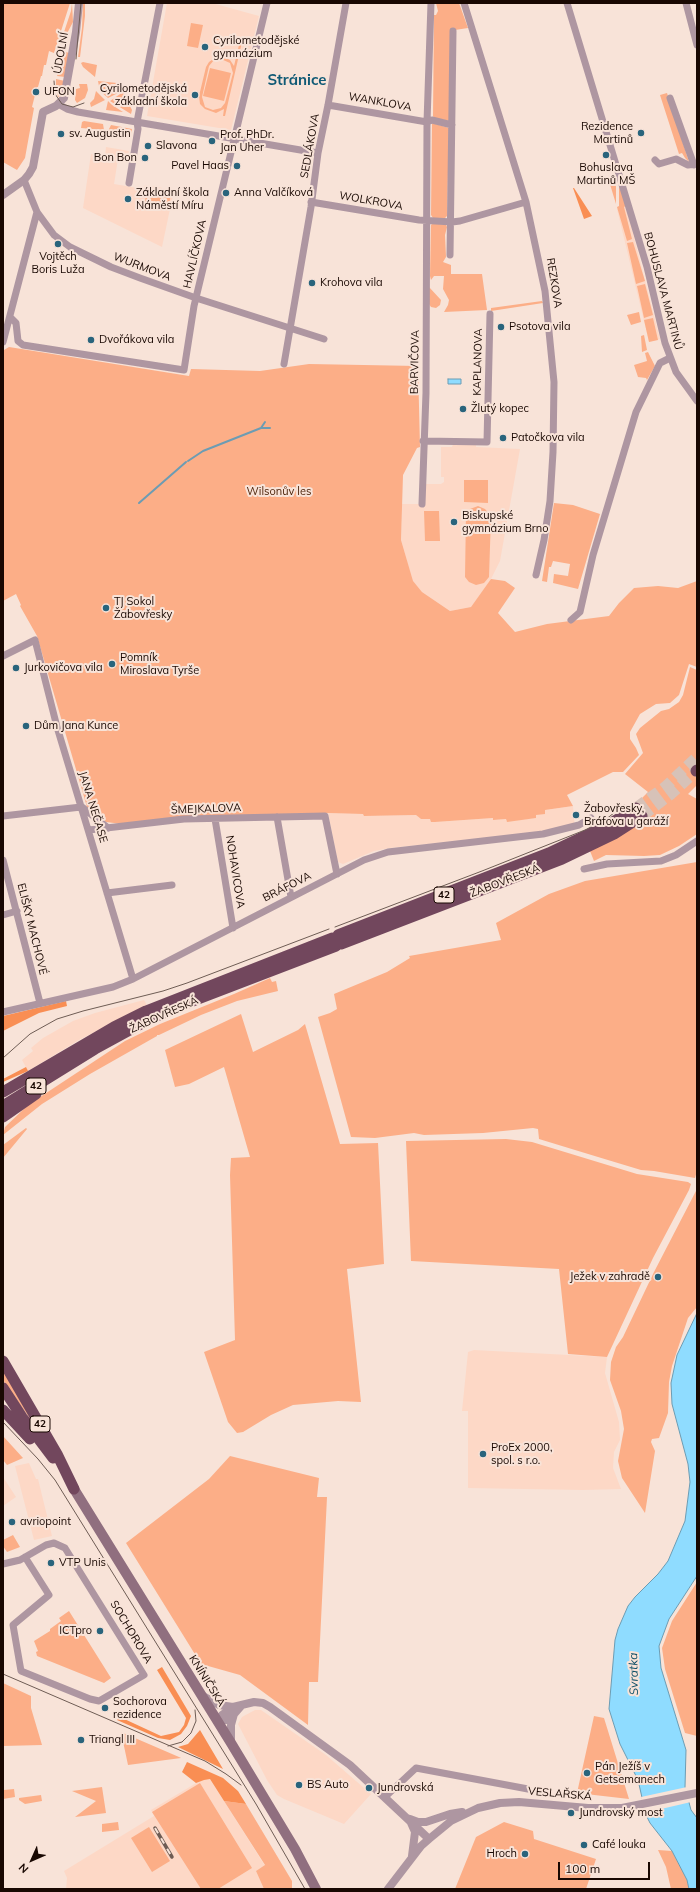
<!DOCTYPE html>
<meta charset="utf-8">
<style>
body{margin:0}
#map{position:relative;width:700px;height:1892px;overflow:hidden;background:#f8e3d8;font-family:Mulish,sans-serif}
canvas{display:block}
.frame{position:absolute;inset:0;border:4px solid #190802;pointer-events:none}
.north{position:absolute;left:12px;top:1840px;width:40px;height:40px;-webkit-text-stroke:3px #f8e3d8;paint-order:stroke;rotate:225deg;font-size:11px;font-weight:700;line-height:16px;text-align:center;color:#190802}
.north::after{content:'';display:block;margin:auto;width:14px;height:18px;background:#190802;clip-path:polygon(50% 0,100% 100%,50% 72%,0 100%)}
.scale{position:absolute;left:558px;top:1862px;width:92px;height:18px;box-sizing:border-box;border:2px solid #190802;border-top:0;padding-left:5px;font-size:12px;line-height:14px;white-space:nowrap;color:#190802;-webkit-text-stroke:3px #f8e3d8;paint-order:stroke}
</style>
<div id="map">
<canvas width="700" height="1892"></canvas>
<div class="frame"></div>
<div class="north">N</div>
<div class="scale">100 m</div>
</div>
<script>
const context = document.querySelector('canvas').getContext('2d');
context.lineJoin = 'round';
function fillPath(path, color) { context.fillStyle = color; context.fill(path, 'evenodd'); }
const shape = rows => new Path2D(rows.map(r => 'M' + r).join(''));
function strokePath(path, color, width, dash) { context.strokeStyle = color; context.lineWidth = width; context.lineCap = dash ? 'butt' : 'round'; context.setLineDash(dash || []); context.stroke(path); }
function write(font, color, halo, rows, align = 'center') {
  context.font = font + ' Mulish,sans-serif'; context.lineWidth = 4; context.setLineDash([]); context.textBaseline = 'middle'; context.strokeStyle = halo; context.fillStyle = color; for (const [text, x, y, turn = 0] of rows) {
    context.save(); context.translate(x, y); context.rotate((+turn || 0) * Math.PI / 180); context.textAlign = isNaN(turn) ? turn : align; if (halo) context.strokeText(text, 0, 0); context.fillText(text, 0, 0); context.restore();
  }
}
fillPath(shape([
 [167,3,212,3,259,16,231,130,147,116],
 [106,147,129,151,127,160,118,159,114,184,144,189,145,185,174,190,162,247,83,208,91,154,105,156],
 [626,206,660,339,649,342,617,209],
 [453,444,476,445,476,447,520,449,500,561,488,585,471,607,450,611,422,592,413,582,401,540,402,504,425,504,425,484,441,484,444,482,444,477,441,477,441,447,452,447],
 [573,806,575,829,390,848,374,851,343,864,338,862,328,813,364,814,364,816,416,815,421,819,430,819,435,822,493,818,493,820,506,819,506,821,536,818,536,815,545,810],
 [144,1000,147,1005,79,1040,28,1071,22,1060,33,1051,31,1048,43,1038,73,1021,95,1013],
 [474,1350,607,1357,605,1373,619,1422,620,1440,614,1452,613,1468,621,1489,583,1490,468,1488,468,1411,462,1411,468,1352],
 [29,1463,36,1479,38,1479,52,1536,34,1540,15,1466],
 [3,1477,16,1497,3,1506],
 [255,1710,261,1710,326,1755,371,1794,344,1824,284,1799,277,1795,267,1780,238,1724,242,1717],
 [208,1776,265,1866,256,1871,264,1889,66,1889,67,1878,64,1871,154,1816,151,1810]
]), '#fdd8c6');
fillPath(shape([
 [3,3,70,3,54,53,49,51,46,65,44,65,42,76,41,76,38,87,37,87,32,107,34,108,25,158,17,170,3,162],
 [72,3,73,22,62,43,61,41,71,11],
 [83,3,85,3,85,16,80,57,78,57,82,28],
 [436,3,459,3,468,28,455,30,450,121,434,118,433,116,434,15,436,15,438,11],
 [191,23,203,25,198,48,187,46],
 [214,36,239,43,242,42,225,116,223,116,224,109,216,113,205,109,200,104,199,96,206,67,209,62,216,57,224,57,230,60,234,66,239,45,214,39],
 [221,59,230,63,233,73,225,103,221,108,213,110,205,107,202,97,209,66,214,60],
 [66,52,69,53,65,77,57,76],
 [83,62,97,65,95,77,83,67,81,63],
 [210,68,231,73,224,101,203,96],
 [56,79,65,81,62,95,58,97,56,87],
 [98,81,117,83,122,91,108,98,100,91],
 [79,84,87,84,88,90,85,98,77,103,75,100,76,89,80,88],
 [96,91,105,100,91,107,90,103,94,99],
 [123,92,132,110,131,114,110,101],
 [667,93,689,162,685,158,682,153,679,154,660,95],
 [108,101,112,105,123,112,106,110],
 [84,121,103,124,104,130,81,128,82,122],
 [432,123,449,128,447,216,444,219,433,218,431,215],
 [111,125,132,129,131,135,108,131],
 [620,179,616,181,616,204,609,181],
 [619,184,626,206,624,207,632,239,627,241,617,207,619,206],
 [147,187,171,191,169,207,145,202],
 [433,223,446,225,447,227,445,235,446,257,443,262,451,265,451,274,482,274,487,310,444,312,448,305,449,300,443,289,444,276,434,276,431,280,430,276,431,225],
 [633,242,645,281,636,284,627,243],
 [645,284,653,315,644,318,637,286],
 [429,287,441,300,440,305,436,308,431,307,429,304],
 [542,301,543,303,491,311,491,308],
 [639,312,641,322,631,325,627,315],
 [653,318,658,340,649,342,644,320],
 [644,335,647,350,642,352,641,336],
 [9,347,189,376,191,369,260,371,309,364,418,366,420,447,417,448,403,475,401,540,413,581,422,592,450,611,471,607,491,579,505,581,515,588,498,613,515,632,547,624,609,616,619,603,634,588,658,586,678,588,697,581,697,667,689,664,679,695,670,703,656,704,640,714,630,732,630,739,636,748,639,755,623,772,613,772,567,795,573,806,545,810,545,814,536,815,536,818,507,822,506,819,493,820,493,818,435,822,431,822,430,819,421,819,416,815,364,816,363,814,328,813,184,817,122,824,106,822,96,816,87,807,37,636,20,606,21,605,16,594,3,601,3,356,4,350],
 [648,352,655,366,647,380,646,378,638,377,634,365,647,361,645,353],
 [464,480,488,480,488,503,464,502],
 [554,503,573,505,600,514,578,589,553,583,554,574,568,576,570,564,553,561,551,567,549,567,547,582,542,581],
 [478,506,485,509,491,516,489,577,484,583,476,585,469,582,465,577,466,514,470,509],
 [424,511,439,511,440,541,425,541],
 [690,667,697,670,697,762,692,767,697,773,697,785,688,794,697,799,697,834,679,846,660,855,644,856,606,855,594,861,590,851,637,825,652,815,642,798,648,792,625,774,643,753,636,734,640,728,661,711,669,709,679,702,683,695],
 [697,862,697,1171,695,1178,654,1171,641,1170,598,1157,539,1139,538,1129,533,1128,483,1133,424,1135,414,1133,375,1138,351,1137,318,1017,330,1013,337,1009,334,994,387,972,410,958,409,956,501,940,496,923,549,894,585,881],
 [270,978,272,982,276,981,278,991,237,1001,201,1015,159,1035,157,1035,157,1036,90,1074,42,1104,3,1135,5,1127,28,1105,125,1041,160,1024,234,994],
 [241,1014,253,1052,298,1030,305,1024,340,1144,378,1143,384,1264,347,1269,361,1402,338,1401,293,1405,271,1415,243,1432,237,1433,228,1422,204,1352,235,1340,230,1175,231,1158,250,1157,224,1067,189,1084,175,1087,165,1050],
 [26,1128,27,1129,3,1158,3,1145],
 [506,1139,532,1142,637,1174,688,1182,691,1184,689,1190,653,1258,607,1357,568,1354,559,1269,411,1261,406,1141],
 [697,1189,697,1307,688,1318,672,1366,669,1382,668,1413,659,1438,652,1439,651,1442,655,1451,645,1513,622,1478,618,1461,624,1429,621,1411,610,1380,611,1362,616,1347,623,1337,654,1272],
 [3,1367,33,1423,3,1380],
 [3,1436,23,1458,7,1465,3,1460],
 [230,1456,319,1478,317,1497,327,1497,318,1682,309,1682,308,1725,240,1675,201,1664,126,1543,209,1479],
 [13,1535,20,1547,7,1552,3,1546,3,1540],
 [697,1582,697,1736,685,1733,665,1669,662,1648,672,1621],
 [69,1611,111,1678,104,1683,37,1656,36,1652,38,1651,34,1641,50,1631,50,1629,61,1621,59,1618],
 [3,1683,31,1696,31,1708,42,1745,3,1746],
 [594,1716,604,1718,629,1799,577,1793],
 [121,1732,179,1757,181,1758,128,1765],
 [200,1783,252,1868,218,1889,201,1889,152,1812],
 [102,1787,106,1813,75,1817,96,1801,72,1791],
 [14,1789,15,1797,3,1799,4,1790],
 [41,1795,42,1801,25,1804,19,1800,19,1798],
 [224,1801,246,1804,292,1881,292,1889,264,1889,256,1871,265,1865],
 [118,1822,119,1830,102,1832,102,1824],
 [504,1822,533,1831,534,1839,596,1859,586,1889,455,1889,476,1837],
 [149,1827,170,1861,152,1872,131,1838],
 [658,1850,672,1851,687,1880,689,1889,671,1889,666,1867]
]), '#fcae87');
fillPath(shape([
 [573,188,574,188,592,216,584,219],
 [66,1001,67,1006,39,1013,3,1031,3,1016],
 [26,1067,28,1071,3,1082,3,1079],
 [162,1667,191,1716,187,1726,181,1734,170,1740,158,1738,117,1720,120,1717,161,1736,179,1732,184,1725,186,1718,157,1670],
 [200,1730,223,1769,178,1747,188,1744],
 [187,1762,223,1778,238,1791,246,1804,224,1801,210,1779,204,1780,196,1783,182,1772]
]), '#f98e53');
const water = shape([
 [448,379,461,379,461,384,448,384,448,379],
 [697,1313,697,1576,669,1619,659,1646,661,1668,686,1750,685,1787,691,1810,697,1818,697,1889,689,1889,687,1880,672,1851,650,1823,646,1815,638,1780,620,1744,609,1709,615,1640,618,1629,628,1606,635,1597,658,1574,668,1561,685,1521,690,1482,688,1464,672,1404,671,1383,677,1355,697,1313]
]);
fillPath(water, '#8fdcff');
strokePath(water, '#6c9cb3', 1);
fillPath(shape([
 [687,1787,691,1802,644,1813,641,1797]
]), '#f8e3d8');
strokePath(shape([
 [262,428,270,428],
 [188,461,203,451,261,428,265,422],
 [139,503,186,462]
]), '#6c9cb3', 2);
strokePath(shape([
 [636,808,665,787,697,757],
 [642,816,671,794,696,771]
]), '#d7c2b8', 11, [11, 5.5]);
strokePath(shape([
 [464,3,526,202,545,291,554,382,553,452,550,501,544,540,536,575],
 [567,3,647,267,665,343,676,372,697,401],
 [686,3,697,45],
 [670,98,694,165],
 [58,104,67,109,78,112,318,153],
 [328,105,427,122,432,120,452,125],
 [655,160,659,164,676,159,688,165,697,164],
 [24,180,37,212,54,235,70,247,111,267,140,278,196,298,324,339],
 [129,183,138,129,137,122,160,3],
 [311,202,419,220,452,222,460,221,526,202],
 [450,255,453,31],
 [10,317,16,323,18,341,23,345,184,370,194,306,267,3],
 [3,342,37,212],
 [284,364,311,207,318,153,328,105,346,3],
 [423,441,487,442,490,314],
 [422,504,426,393,427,122,431,3],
 [571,620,580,612,593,555,636,412,660,363,670,358],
 [3,656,35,640,57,727,133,979],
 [82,807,108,828],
 [3,816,81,807],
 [277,817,291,897],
 [215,819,233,928],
 [89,830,184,819,325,816,337,874],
 [3,860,40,1003],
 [584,869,607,864,661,861,676,855,697,841],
 [107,893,172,885],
 [3,915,17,911],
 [3,1012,113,987,133,979,364,860,388,852,543,834,579,825,591,818],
 [3,1564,20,1560,46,1545,54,1543,65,1548,144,1675,99,1701,90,1699,21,1671,13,1625,49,1595,25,1557],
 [385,1797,416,1768,528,1789]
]), '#ae96a1', 7);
strokePath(shape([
 [3,195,24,180,29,174,33,167,43,112,56,106,64,98,76,32,79,3],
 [203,1696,219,1705,233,1707],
 [217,1721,222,1715,233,1707,254,1702,263,1703,270,1707,350,1765,429,1839],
 [217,1721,226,1720,234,1714,241,1706],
 [231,1743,231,1725,234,1714],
 [410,1819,418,1822,426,1822,450,1814,462,1812],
 [411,1823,415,1832,412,1856],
 [388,1889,421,1846,429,1839,451,1821,478,1808,500,1803,519,1802,588,1808,622,1808,697,1793]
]), '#ae96a1', 8);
strokePath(shape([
 [74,1489,231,1743,295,1849,316,1889]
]), '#906f7f', 10);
strokePath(shape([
 [696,771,697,770],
 [338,935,549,853,608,825,636,808],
 [341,944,562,859,614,834,642,816],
 [3,1092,114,1027,146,1011,332,938],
 [3,1106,95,1049,150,1019,182,1005,336,946],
 [3,1117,36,1094],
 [3,1361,57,1454,74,1489],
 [3,1388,22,1417,53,1458],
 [3,1410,30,1439]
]), '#72475d', 11);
strokePath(shape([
 [76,59,81,3],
 [54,81,55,94,62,104,73,107,84,103],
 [335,927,482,871,585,830,605,820,624,805],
 [3,1058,30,1034,57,1019,83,1011,163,991,187,983,329,929],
 [3,1422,38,1459,55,1480,256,1804,305,1889],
 [3,1674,205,1761,226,1774,241,1785],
 [168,1746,182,1742,191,1733,196,1721,195,1710]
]), '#6e5c54', 1);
const rail = shape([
 [155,1828,172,1857]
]);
strokePath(rail, '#6e5c54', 3.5);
strokePath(rail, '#f8e3d8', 2, [6]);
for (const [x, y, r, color] of [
 [205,47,4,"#29647c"],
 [36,92,4,"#29647c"],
 [195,95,4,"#29647c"],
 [641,133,4,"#29647c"],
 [61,134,4,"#29647c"],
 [212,141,4,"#29647c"],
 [148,146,4,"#29647c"],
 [606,155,4,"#29647c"],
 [145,158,4,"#29647c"],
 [237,166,4,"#29647c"],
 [226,193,4,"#29647c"],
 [128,199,4,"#29647c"],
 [58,244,4,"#29647c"],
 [312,283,4,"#29647c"],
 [501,327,4,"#29647c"],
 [91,340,4,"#29647c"],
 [463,409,4,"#29647c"],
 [503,438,4,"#29647c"],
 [454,522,4,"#29647c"],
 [106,608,4,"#29647c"],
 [112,664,4,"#29647c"],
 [16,668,4,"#29647c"],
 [26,726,4,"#29647c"],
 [576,815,4,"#29647c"],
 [658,1277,4,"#29647c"],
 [483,1454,4,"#29647c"],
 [12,1522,4,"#29647c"],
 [51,1563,4,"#29647c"],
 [100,1631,4,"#29647c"],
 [105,1708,4,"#29647c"],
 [81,1740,4,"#29647c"],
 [587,1773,4,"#29647c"],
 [299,1785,4,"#29647c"],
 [369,1788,4,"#29647c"],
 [571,1813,4,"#29647c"],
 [584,1845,4,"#29647c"],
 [525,1854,4,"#29647c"]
]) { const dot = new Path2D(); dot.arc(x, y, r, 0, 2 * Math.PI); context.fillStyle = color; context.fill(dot); strokePath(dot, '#f8e3d8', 1.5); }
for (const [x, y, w] of [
 [444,895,20],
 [36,1086,20],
 [40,1424,20]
]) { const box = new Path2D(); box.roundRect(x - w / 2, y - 8, w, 16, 3); context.fillStyle = '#f8e3d8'; context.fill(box); strokePath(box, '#190802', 1); }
write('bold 10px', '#190802', null, [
 ["42",444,895],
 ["42",36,1086],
 ["42",40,1424]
]);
write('11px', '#190802', '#f8e3d8', [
 ["Cyrilometodějské",213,41],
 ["gymnázium",213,54],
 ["Cyrilometodějská",187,89,"right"],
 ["základní škola",187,102,"right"],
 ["UFON",44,92],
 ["Rezidence",633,127,"right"],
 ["Martinů",633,140,"right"],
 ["sv. Augustin",69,134],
 ["Prof. PhDr.",220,135],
 ["Jan Uher",220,148],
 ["Slavona",156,146],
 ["Bon Bon",137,158,"right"],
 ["Pavel Haas",229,166,"right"],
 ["Bohuslava",606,168,"center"],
 ["Martinů MŠ",606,181,"center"],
 ["Základní škola",136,193],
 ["Náměstí Míru",136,206],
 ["Anna Valčíková",234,193],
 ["Vojtěch",58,257,"center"],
 ["Boris Luža",58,270,"center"],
 ["Krohova vila",320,283],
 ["Psotova vila",509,327],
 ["Dvořákova vila",99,340],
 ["Žlutý kopec",471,409],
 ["Patočkova vila",511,438],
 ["Biskupské",462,516],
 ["gymnázium Brno",462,529],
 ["TJ Sokol",114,602],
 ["Žabovřesky",114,615],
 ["Pomník",120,658],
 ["Miroslava Tyrše",120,671],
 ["Jurkovičova vila",24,668],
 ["Dům Jana Kunce",34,726],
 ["Žabovřesky,",584,809],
 ["Bráfova u garáží",584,822],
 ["Ježek v zahradě",650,1277,"right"],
 ["ProEx 2000,",491,1448],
 ["spol. s r.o.",491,1461],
 ["avriopoint",20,1522],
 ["VTP Unis",59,1563],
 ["ICTpro",92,1631,"right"],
 ["Sochorova",113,1702],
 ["rezidence",113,1715],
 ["Triangl III",89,1740],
 ["Pán Ježíš v",595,1767],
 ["Getsemanech",595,1780],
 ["BS Auto",307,1785],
 ["Jundrovská",377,1788],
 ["Jundrovský most",579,1813],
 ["Café louka",592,1845],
 ["Hroch",517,1854,"right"]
], 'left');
write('11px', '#190802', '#f8e3d8', [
 ["ÚDOLNÍ",61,53,-80],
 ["WANKLOVA",380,102,10],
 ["SEDLÁKOVA",310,146,-80],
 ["WOLKROVA",371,201,10],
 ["HAVLÍČKOVA",195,254,-77],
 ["WURMOVA",142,267,21],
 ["REZKOVA",554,283,81],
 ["BOHUSLAVA MARTINŮ",663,291,75],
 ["BARVIČOVA",415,362,-89],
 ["KAPLANOVA",478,362,-89],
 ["JANA NEČASE",93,807,73],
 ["ŠMEJKALOVA",206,809,-2],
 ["NOHAVICOVA",235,872,81],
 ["ŽABOVŘESKÁ",505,881,-21],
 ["BRÁFOVA",287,887,-27],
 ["ELIŠKY MACHOVÉ",32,929,76],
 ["ŽABOVŘESKÁ",164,1015,-24],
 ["SOCHOROVA",131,1632,59],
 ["KNÍNIČSKÁ",207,1681,58],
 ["VESLAŘSKÁ",560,1794,5]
]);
write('11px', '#4d240b', '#f8e3d8', [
 ["Wilsonův les",279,492]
]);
write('italic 12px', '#115168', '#f8e3d8', [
 ["Svratka",634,1674,-91]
]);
write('bold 15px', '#105a75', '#f8e3d8', [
 ["Stránice",297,80]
]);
</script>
